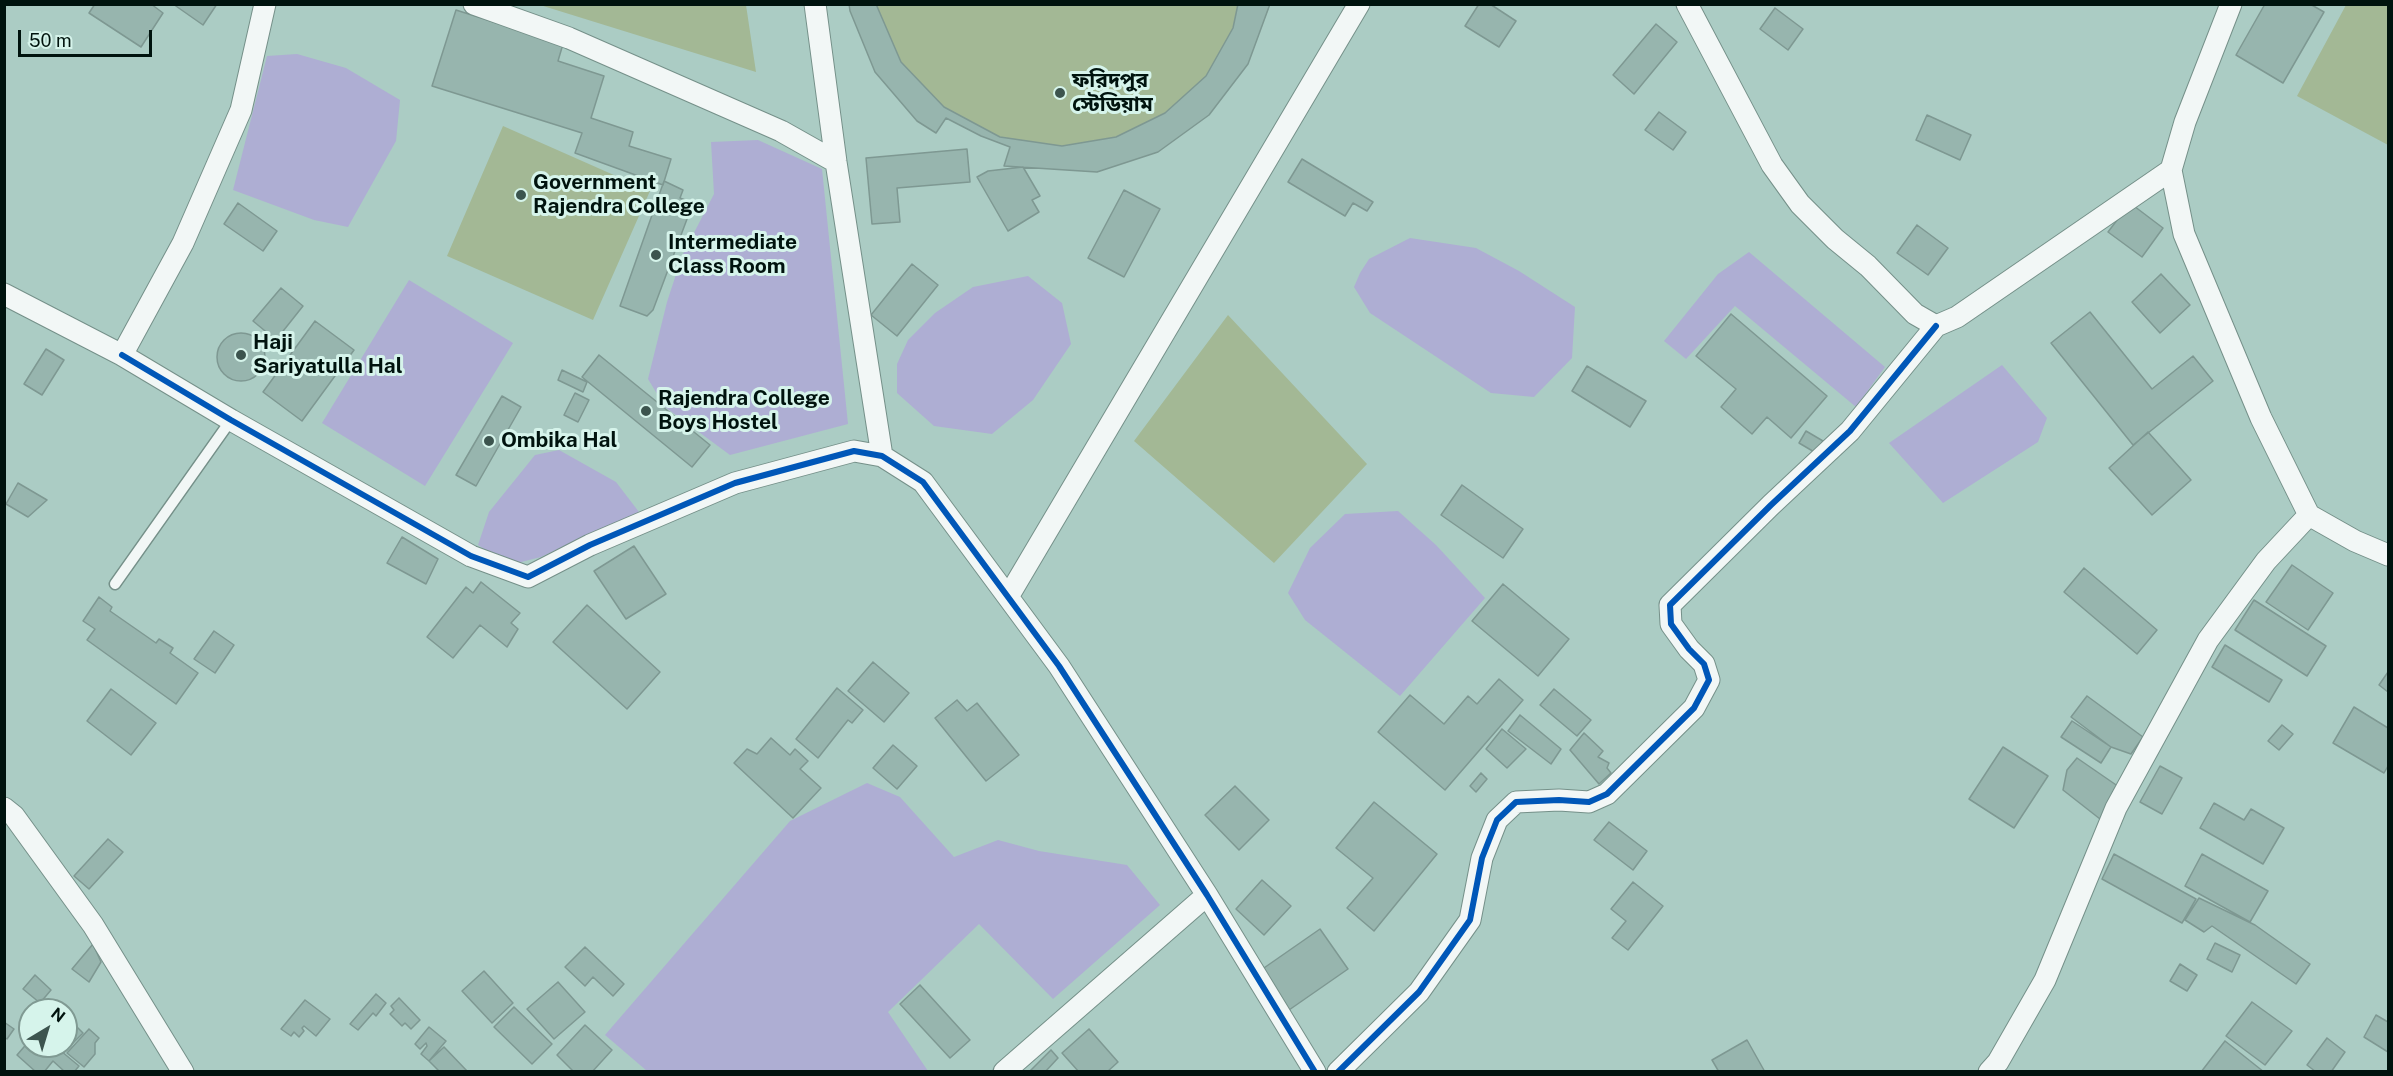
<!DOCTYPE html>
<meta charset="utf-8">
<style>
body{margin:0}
#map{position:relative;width:2393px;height:1076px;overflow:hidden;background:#abccc4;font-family:"Public Sans",sans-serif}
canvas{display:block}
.frame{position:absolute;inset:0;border:6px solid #00130e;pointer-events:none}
.north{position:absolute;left:18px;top:998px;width:60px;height:60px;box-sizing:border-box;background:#d6f4eb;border:2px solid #809a93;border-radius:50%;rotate:38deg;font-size:16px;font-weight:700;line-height:24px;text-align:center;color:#00130e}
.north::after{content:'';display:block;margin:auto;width:21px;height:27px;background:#3c544e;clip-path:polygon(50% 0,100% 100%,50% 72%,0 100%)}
.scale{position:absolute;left:18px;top:30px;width:134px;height:27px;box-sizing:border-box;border:3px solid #00130e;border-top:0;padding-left:8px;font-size:18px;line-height:21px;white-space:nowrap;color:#00130e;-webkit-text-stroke:4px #d6f4eb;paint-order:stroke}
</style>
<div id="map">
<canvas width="2393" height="1076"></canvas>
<div class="frame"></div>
<div class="north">N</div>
<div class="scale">50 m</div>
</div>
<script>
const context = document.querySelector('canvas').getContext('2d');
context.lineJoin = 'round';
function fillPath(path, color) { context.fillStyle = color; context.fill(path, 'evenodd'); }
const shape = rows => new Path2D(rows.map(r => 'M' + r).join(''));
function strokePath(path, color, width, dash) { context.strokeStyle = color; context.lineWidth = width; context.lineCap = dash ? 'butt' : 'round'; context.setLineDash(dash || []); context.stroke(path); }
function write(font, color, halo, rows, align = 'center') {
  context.font = font + ' "Public Sans","Noto Sans Bengali",sans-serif'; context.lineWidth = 6; context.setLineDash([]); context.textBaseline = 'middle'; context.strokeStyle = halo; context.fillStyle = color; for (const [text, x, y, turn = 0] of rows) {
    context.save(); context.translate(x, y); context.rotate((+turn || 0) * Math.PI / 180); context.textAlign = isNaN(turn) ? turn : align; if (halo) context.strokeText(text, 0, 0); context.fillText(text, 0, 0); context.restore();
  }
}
fillPath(shape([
 [540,5,746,5,756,72],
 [849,5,1270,5,1248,64,1209,115,1158,152,1097,172,1004,166,1010,147,981,136,946,118,936,133,917,121,875,72,850,11],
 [2346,5,2388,5,2388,145,2297,96],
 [503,126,650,191,593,320,447,256],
 [1228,315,1367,464,1274,563,1134,441]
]), '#a3b895');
fillPath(shape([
 [297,54,346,68,400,100,396,141,348,227,314,220,233,190,267,56],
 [758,140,822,169,848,424,730,455,665,407,648,379,667,302,682,256,714,194,711,142],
 [1410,238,1476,248,1519,271,1575,307,1572,358,1534,397,1491,393,1370,313,1354,287,1360,273,1369,259],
 [1749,252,1885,367,1856,407,1735,306,1686,359,1664,341,1718,274],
 [1028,276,1062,303,1071,344,1033,400,992,434,934,426,897,393,897,364,908,340,935,313,973,287],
 [409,280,513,343,425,486,322,423],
 [2002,365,2047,418,2038,442,1943,503,1889,443],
 [559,450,616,482,639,512,541,557,509,565,478,545,489,512,535,455],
 [1398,511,1436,545,1485,598,1400,696,1305,620,1288,593,1310,548,1345,514],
 [867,783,900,797,954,857,998,840,1039,851,1127,865,1160,905,1053,999,979,924,888,1012,928,1071,647,1071,605,1035,790,821]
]), '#aeaed3');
const building = shape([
 [95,4,151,4,163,13,141,47,89,13,95,4],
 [173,4,217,4,203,25,173,4],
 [849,4,876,4,901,62,944,107,1000,137,1062,146,1116,137,1165,113,1206,76,1233,28,1238,4,1270,4,1248,64,1209,115,1158,152,1097,172,1004,166,1010,147,981,136,946,118,936,133,917,121,875,72,850,11,849,4],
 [1479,4,1490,4,1516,21,1499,47,1465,26,1479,4],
 [2265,4,2310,4,2324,12,2283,83,2236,55,2265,4],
 [1775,8,1803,29,1788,50,1760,29,1775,8],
 [456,10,563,44,558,61,604,76,591,118,633,132,629,146,671,159,663,185,575,153,582,133,432,86,456,10],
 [1656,24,1677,42,1634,94,1613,75,1656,24],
 [1659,112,1686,132,1673,150,1645,130,1659,112],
 [1927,115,1971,135,1960,160,1916,140,1927,115],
 [967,149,970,182,897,188,900,222,872,224,866,158,967,149],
 [1302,159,1373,202,1367,211,1353,203,1345,216,1288,182,1302,159],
 [1023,167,1040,196,1032,200,1039,212,1008,231,977,177,988,171,1023,167],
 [664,181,683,190,680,198,693,203,653,310,647,316,620,306,664,181],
 [1124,190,1160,209,1124,277,1088,258,1124,190],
 [238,203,277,231,263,251,224,224,238,203],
 [2130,203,2163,228,2142,257,2108,232,2130,203],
 [1917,225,1948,248,1928,275,1897,253,1917,225],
 [912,264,938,285,897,336,871,315,912,264],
 [2161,274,2190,305,2160,333,2132,302,2161,274],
 [281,288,303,306,276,340,253,321,281,288],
 [2090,312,2152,389,2193,356,2213,381,2133,445,2051,343,2090,312],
 [1731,314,1827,396,1791,438,1767,417,1752,434,1721,407,1736,389,1696,356,1731,314],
 [315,321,354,350,302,421,263,392,315,321],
 '217 357a24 24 0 1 1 48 0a24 24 0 1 1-48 0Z',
 [46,349,64,360,42,395,24,384,46,349],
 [599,355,710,445,692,467,582,377,599,355],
 [1587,366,1646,401,1630,427,1572,391,1587,366],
 [562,370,587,382,583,392,558,380,562,370],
 [575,393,589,400,578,422,564,415,575,393],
 [502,396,521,407,476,486,456,475,502,396],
 [1806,431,1823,441,1816,453,1799,443,1806,431],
 [2148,432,2191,480,2152,515,2109,468,2148,432],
 [18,483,47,500,28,517,6,504,18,483],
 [1462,485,1523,529,1503,558,1441,515,1462,485],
 [402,537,438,559,426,584,387,563,402,537],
 [634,546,666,594,626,619,594,571,634,546],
 [2292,565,2333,593,2308,630,2266,602,2292,565],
 [2084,568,2157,630,2137,654,2064,592,2084,568],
 [481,582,520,613,511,623,518,629,507,647,480,625,453,658,427,637,466,587,473,593,481,582],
 [1503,584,1569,639,1538,676,1472,621,1503,584],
 [99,597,112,607,110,611,156,643,159,639,173,648,170,653,198,673,176,704,87,640,95,629,83,621,99,597],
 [2254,600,2326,646,2307,676,2235,630,2254,600],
 [587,605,660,672,627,709,553,642,587,605],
 [214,631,234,645,215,673,194,659,214,631],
 [2225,645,2282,680,2269,702,2212,667,2225,645],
 [873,662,909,693,884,722,848,691,873,662],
 [2388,672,2388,692,2379,685,2388,672],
 [1499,679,1523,700,1445,790,1378,732,1410,695,1444,724,1468,696,1477,704,1499,679],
 [837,688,863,710,852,723,848,720,818,758,796,739,837,688],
 [111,689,156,723,131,755,87,721,111,689],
 [1554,689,1591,720,1577,736,1540,705,1554,689],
 [2087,696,2143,737,2131,754,2111,747,2071,717,2087,696],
 [957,700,967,711,977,703,1019,755,986,781,935,718,957,700],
 [2354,707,2388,728,2388,766,2384,773,2333,743,2354,707],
 [1520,715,1561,749,1551,764,1508,731,1520,715],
 [2072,721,2111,747,2101,763,2061,737,2072,721],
 [2282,725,2293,734,2279,750,2268,741,2282,725],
 [1502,729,1526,749,1507,768,1486,749,1502,729],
 [1584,733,1603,751,1598,757,1609,763,1607,768,1611,773,1599,784,1570,750,1584,733],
 [771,738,790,755,795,749,808,761,800,769,821,788,793,818,734,763,747,749,757,754,771,738],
 [893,745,917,766,897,789,873,768,893,745],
 [2003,747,2048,776,2014,828,1969,799,2003,747],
 [2077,758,2122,789,2100,819,2063,790,2067,770,2077,758],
 [2160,766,2182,778,2162,814,2140,802,2160,766],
 [1481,773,1487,779,1476,792,1470,786,1481,773],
 [1235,786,1269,820,1239,850,1205,815,1235,786],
 [1374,802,1437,854,1374,931,1347,908,1373,878,1336,848,1374,802],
 [2214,803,2244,820,2251,809,2284,828,2263,864,2200,828,2214,803],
 [1609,822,1647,851,1633,870,1594,840,1609,822],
 [108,839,123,852,89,889,74,876,108,839],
 [2114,854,2196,899,2182,923,2102,879,2114,854],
 [2202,854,2268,891,2250,922,2185,886,2202,854],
 [1262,880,1291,906,1264,935,1236,909,1262,880],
 [1633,882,1663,906,1628,950,1612,938,1626,921,1611,909,1633,882],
 [2199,898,2255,925,2310,964,2296,984,2212,926,2204,932,2185,920,2199,898],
 [1320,929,1348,969,1289,1010,1261,970,1320,929],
 [2215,943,2240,955,2232,972,2207,959,2215,943],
 [93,944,101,962,89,982,72,969,93,944],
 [585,947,624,984,613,996,593,977,585,986,565,967,585,947],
 [2180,964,2197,975,2187,991,2170,981,2180,964],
 [484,971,513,1003,492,1023,462,991,484,971],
 [35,975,51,990,40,1003,23,989,35,975],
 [558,982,585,1012,554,1039,527,1009,558,982],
 [920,985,970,1040,950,1058,900,1004,920,985],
 [376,994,386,1003,376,1016,373,1013,358,1030,350,1024,376,994],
 [399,998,420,1020,411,1029,405,1023,402,1026,390,1014,394,1010,391,1006,399,998],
 [305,1000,330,1019,316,1036,304,1026,302,1028,304,1031,299,1037,294,1032,291,1036,281,1029,305,1000],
 [2252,1002,2292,1031,2265,1065,2226,1036,2252,1002],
 [63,1006,75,1019,72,1022,83,1033,64,1052,57,1046,66,1046,66,1010,59,1010,63,1006],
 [514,1007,552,1044,532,1064,494,1027,514,1007],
 [2376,1015,2388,1022,2388,1052,2364,1037,2376,1015],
 [4,1022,14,1029,7,1039,4,1037,4,1022],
 [585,1025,612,1050,592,1072,574,1072,557,1055,585,1025],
 [429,1027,446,1041,429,1061,421,1054,427,1046,426,1043,420,1049,415,1044,429,1027],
 [89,1029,99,1038,95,1043,95,1054,84,1067,67,1053,89,1029],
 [1089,1029,1118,1062,1107,1072,1079,1072,1062,1053,1089,1029],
 [2327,1038,2345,1052,2331,1072,2316,1072,2307,1065,2327,1038],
 [30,1040,30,1046,55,1046,79,1066,74,1072,65,1072,53,1061,44,1072,36,1072,17,1055,30,1040],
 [1747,1040,1765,1072,1719,1072,1712,1060,1747,1040],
 [2225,1041,2264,1072,2201,1072,2225,1041],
 [444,1047,468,1072,440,1072,429,1061,444,1047],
 [1051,1050,1058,1058,1045,1072,1029,1072,1051,1050]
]);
fillPath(building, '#97b5ae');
strokePath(building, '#7e9892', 1.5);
const lane = shape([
 [115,584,231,420]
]);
const street = shape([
 [474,4,569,38,781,131,836,162],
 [815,4,836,162,882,456],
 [1687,4,1772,165,1800,204,1835,239,1868,266,1915,314,1936,326,1957,317,2171,170],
 [2231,4,2185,122,2171,170,2184,234,2261,418,2309,515],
 [4,294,122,355,183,243,241,110,265,4],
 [122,355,231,420,471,556,528,577,590,545,735,483,854,451,882,456,923,482,1059,666,1207,895,1315,1072],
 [1008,597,1359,4],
 [4,808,14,816,93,925,183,1072],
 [1004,1072,1207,895],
 [1338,1072,1419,992,1470,920,1482,858,1497,820,1516,802,1559,800,1589,802,1607,794,1694,708,1709,680,1704,664,1689,649,1671,624,1670,605,1771,505,1850,431,1936,326],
 [1989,1072,1998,1062,2045,980,2116,808,2208,640,2266,561,2309,515,2355,541,2388,555]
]);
strokePath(lane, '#759089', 13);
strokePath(street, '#759089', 23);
strokePath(lane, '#f2f7f6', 10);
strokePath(street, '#f2f7f6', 21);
strokePath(shape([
 [122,355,231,420,471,556,528,577,590,545,735,483,854,451,882,456,923,482,1059,666,1207,895,1315,1072],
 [1338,1072,1419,992,1470,920,1482,858,1497,820,1516,802,1559,800,1589,802,1607,794,1694,708,1709,680,1704,664,1689,649,1671,624,1670,605,1771,505,1850,431,1936,326]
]), '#0057b8', 6);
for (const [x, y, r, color] of [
 [1060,93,6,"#3c544e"],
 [521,195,6,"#3c544e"],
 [656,255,6,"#3c544e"],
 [241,355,6,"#3c544e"],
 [646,411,6,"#3c544e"],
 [489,441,6,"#3c544e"]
]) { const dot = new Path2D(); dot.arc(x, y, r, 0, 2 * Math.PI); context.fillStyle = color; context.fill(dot); strokePath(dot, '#d6f4eb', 2); }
write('bold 21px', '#00130e', '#d6f4eb', [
 ["ফরিদপুর",1072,81],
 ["স্টেডিয়াম",1072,105],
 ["Government",533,183],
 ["Rajendra College",533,207],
 ["Intermediate",668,243],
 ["Class Room",668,267],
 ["Haji",253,343],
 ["Sariyatulla Hal",253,367],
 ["Rajendra College",658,399],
 ["Boys Hostel",658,423],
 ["Ombika Hal",501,441]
], 'left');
</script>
